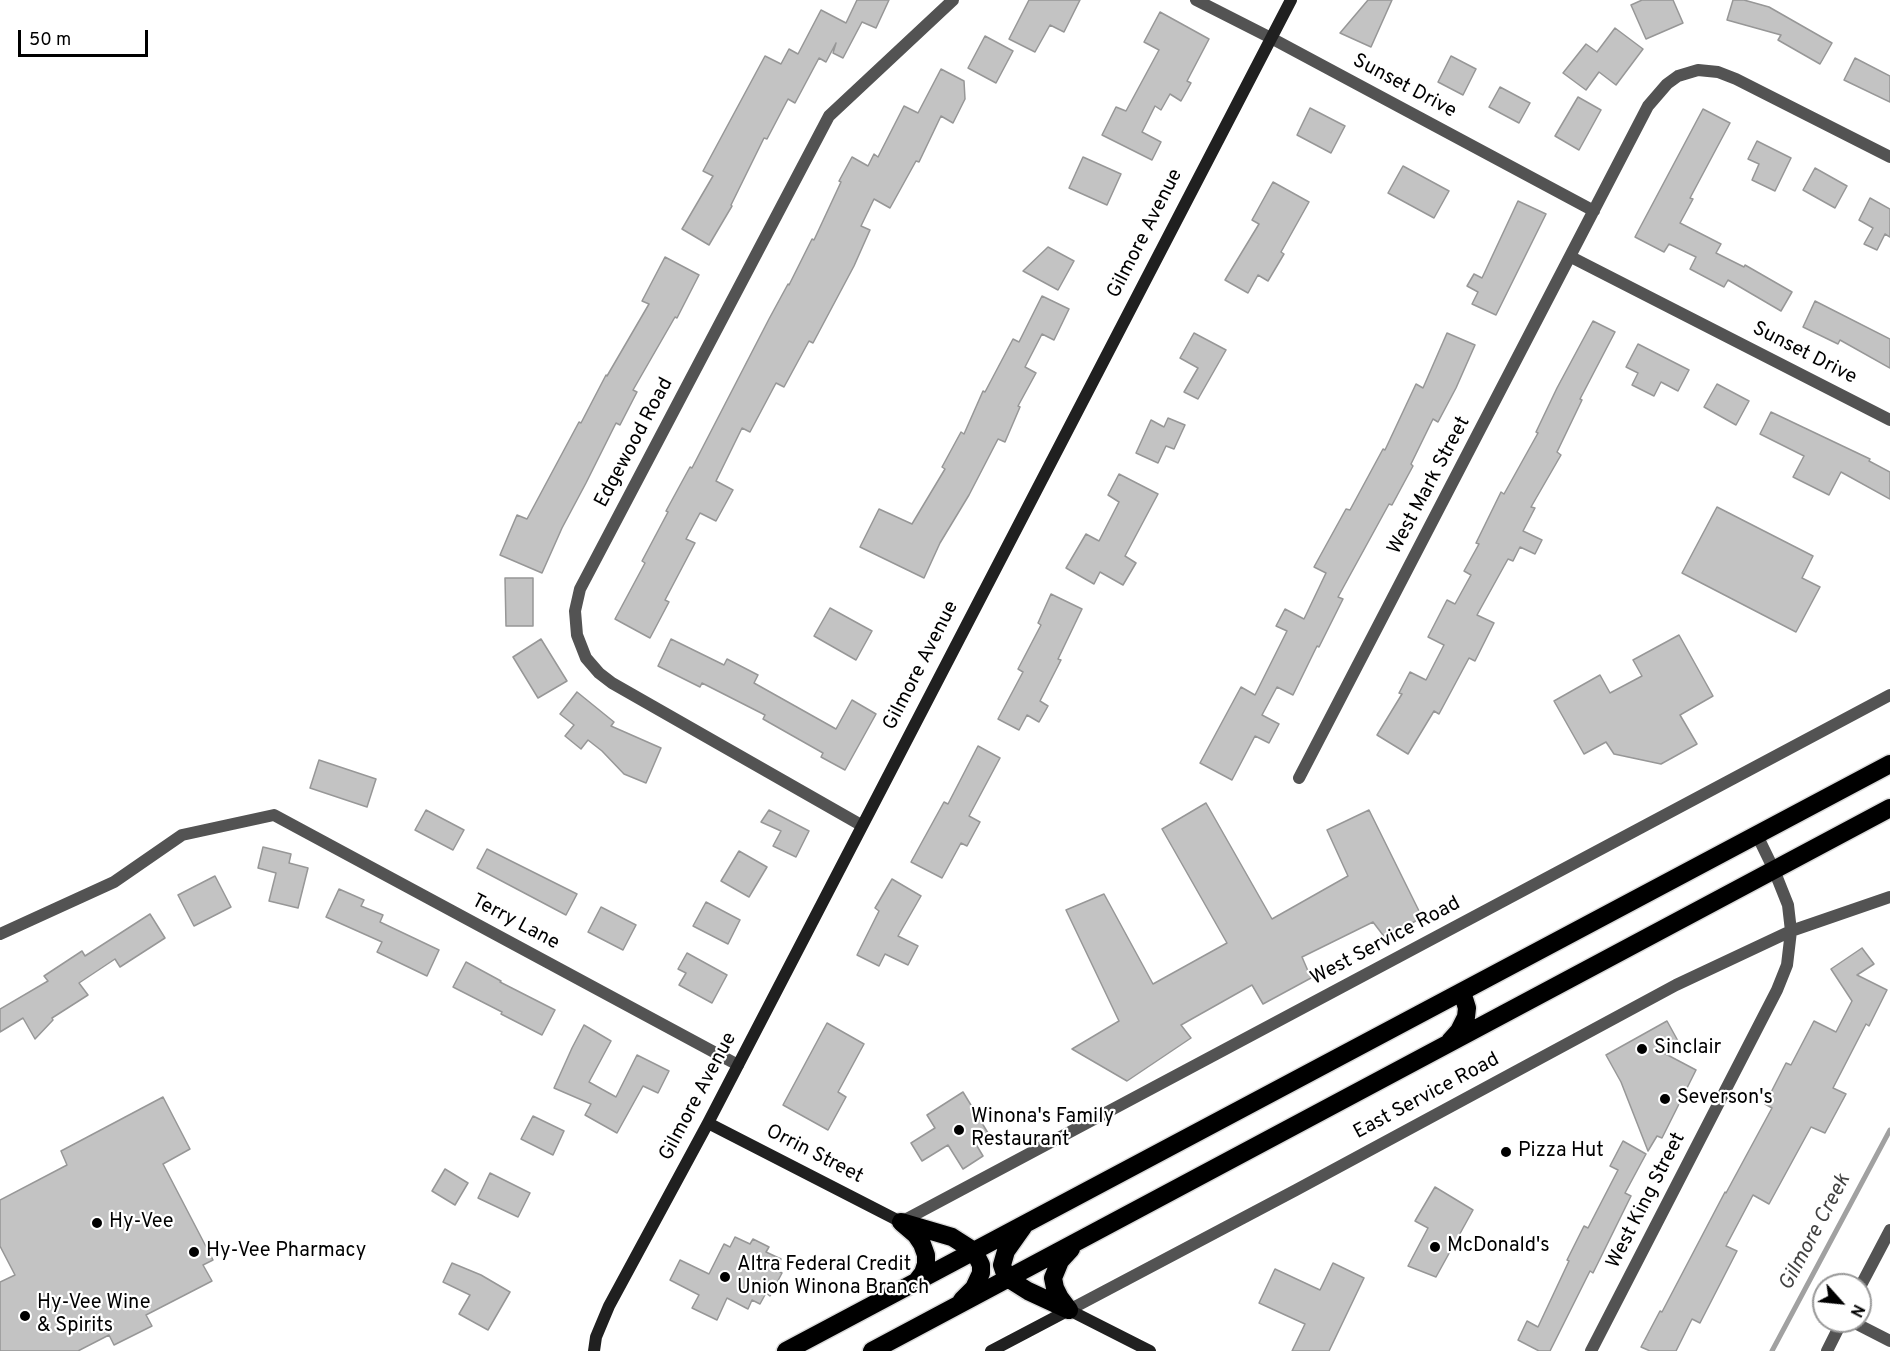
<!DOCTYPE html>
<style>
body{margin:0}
#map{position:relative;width:1890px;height:1351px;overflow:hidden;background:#fff;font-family:Overpass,sans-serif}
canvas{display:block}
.north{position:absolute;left:1812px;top:1273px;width:60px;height:60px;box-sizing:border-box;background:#fff;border:2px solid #999;border-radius:50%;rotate:117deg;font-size:16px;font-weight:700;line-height:24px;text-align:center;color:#000}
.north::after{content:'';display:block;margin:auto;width:21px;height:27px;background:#000;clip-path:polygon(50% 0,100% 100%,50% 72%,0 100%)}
.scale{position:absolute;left:18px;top:30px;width:130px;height:27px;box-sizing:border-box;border:3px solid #000;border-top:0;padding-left:8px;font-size:18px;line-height:21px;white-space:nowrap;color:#000;-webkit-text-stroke:4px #fff;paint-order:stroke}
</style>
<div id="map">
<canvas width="1890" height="1351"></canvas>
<div class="north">N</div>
<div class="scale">50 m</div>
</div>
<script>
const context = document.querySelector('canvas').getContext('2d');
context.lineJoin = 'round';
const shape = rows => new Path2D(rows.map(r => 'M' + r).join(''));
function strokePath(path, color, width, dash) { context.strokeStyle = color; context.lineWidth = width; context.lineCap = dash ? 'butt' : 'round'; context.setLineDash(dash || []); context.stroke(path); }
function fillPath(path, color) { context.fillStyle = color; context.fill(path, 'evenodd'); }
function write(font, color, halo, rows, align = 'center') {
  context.font = font + ' Overpass,sans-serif'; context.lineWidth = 4.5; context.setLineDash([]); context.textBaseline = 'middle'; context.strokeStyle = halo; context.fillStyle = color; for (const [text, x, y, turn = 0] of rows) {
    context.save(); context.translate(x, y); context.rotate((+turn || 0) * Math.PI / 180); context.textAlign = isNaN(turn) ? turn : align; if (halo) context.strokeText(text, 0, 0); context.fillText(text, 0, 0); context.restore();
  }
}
strokePath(shape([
 [1772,1351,1890,1130]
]), '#a1a1a1', 5);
const building = shape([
 [857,0,889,0,876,28,862,22,843,58,833,53,836,43,826,62,819,58,795,103,788,99,767,139,764,138,731,205,732,206,709,245,682,229,713,176,703,171,765,56,781,64,789,49,798,54,821,10,846,23,857,0],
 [1029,0,1080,0,1064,32,1050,25,1035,52,1009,39,1029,0],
 [1368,0,1392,0,1371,47,1340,33,1368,0],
 [1642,0,1673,0,1683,23,1646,39,1631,5,1642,0],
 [1733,0,1744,0,1769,7,1832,43,1820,64,1778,40,1781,35,1727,20,1733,0],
 [1160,12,1209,39,1187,81,1191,83,1181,101,1170,94,1161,110,1155,106,1142,132,1161,142,1152,160,1102,135,1116,107,1126,111,1159,50,1144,42,1160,12],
 [1615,28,1643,49,1616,85,1599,72,1586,90,1563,73,1586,44,1597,52,1615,28],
 [985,36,1013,51,996,83,968,68,985,36],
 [1451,56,1476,69,1463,95,1438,82,1451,56],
 [1855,58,1890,76,1890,102,1844,80,1855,58],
 [941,69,964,81,965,99,953,123,941,116,919,162,916,161,890,208,874,199,861,226,870,230,854,266,813,343,809,341,784,387,776,383,750,432,742,428,716,481,733,490,716,521,700,513,686,539,695,543,665,600,669,602,650,638,615,619,645,563,642,561,668,512,666,511,690,467,692,468,769,319,788,284,789,285,812,239,814,240,841,182,839,181,852,157,868,166,874,154,878,157,904,106,918,113,941,69],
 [1500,87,1530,103,1519,123,1489,107,1500,87],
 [1578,97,1601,110,1579,150,1555,136,1578,97],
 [1310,108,1345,126,1331,153,1297,135,1310,108],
 [1703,109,1730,123,1690,198,1693,199,1680,223,1721,244,1716,253,1744,267,1745,265,1792,292,1781,311,1728,280,1724,287,1690,269,1696,257,1669,244,1664,252,1635,237,1703,109],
 [1757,141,1791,158,1775,191,1752,180,1759,164,1748,159,1757,141],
 [1083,157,1121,174,1107,205,1069,188,1083,157],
 [1403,166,1449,191,1434,218,1388,193,1403,166],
 [1815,168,1847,186,1835,208,1803,190,1815,168],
 [1273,182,1309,202,1281,252,1284,254,1268,281,1258,275,1248,293,1225,280,1259,224,1252,220,1273,182],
 [1870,198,1890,209,1890,237,1885,234,1877,250,1864,244,1873,228,1859,220,1870,198],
 [1518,201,1546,214,1496,315,1472,304,1478,292,1467,286,1474,274,1482,278,1518,201],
 [1048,247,1074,261,1058,290,1023,271,1048,247],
 [665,257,699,275,677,318,675,317,633,390,637,392,620,425,616,423,586,483,562,528,542,573,500,555,517,515,527,519,579,422,581,423,606,375,607,376,649,304,642,301,665,257],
 [1042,296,1069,309,1054,340,1042,334,1025,367,1036,373,1018,406,1020,407,1005,442,998,439,969,495,940,543,924,578,860,547,879,509,912,524,945,469,942,467,961,432,964,434,983,391,985,392,1013,339,1019,342,1042,296],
 [1815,301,1890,339,1890,368,1840,340,1838,344,1803,327,1815,301],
 [1593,321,1615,332,1580,399,1582,400,1557,452,1561,455,1531,507,1535,508,1523,531,1542,540,1535,554,1520,547,1513,561,1508,559,1477,615,1494,623,1475,661,1469,658,1439,714,1434,711,1408,754,1377,735,1402,694,1399,693,1410,672,1426,680,1444,645,1428,637,1447,600,1455,604,1471,575,1464,571,1479,544,1476,543,1501,492,1504,494,1538,433,1536,432,1557,388,1593,321],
 [1194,333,1226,350,1198,399,1184,392,1198,368,1180,358,1194,333],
 [1447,333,1475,345,1456,388,1438,422,1433,419,1411,464,1413,466,1392,505,1389,504,1338,597,1343,599,1319,647,1317,646,1293,695,1277,687,1262,715,1279,724,1269,743,1255,736,1232,780,1200,763,1241,687,1255,695,1287,631,1276,626,1285,609,1304,619,1326,573,1314,567,1346,509,1350,510,1383,449,1385,450,1416,384,1423,388,1447,333],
 [1638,344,1689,370,1678,391,1661,382,1654,396,1632,385,1638,373,1626,367,1638,344],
 [1717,384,1749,401,1736,425,1704,407,1717,384],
 [1771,412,1870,459,1869,461,1890,472,1890,499,1841,472,1829,495,1793,477,1804,456,1760,434,1771,412],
 [1168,418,1185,425,1174,449,1166,446,1158,463,1136,453,1151,420,1164,427,1168,418],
 [1119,474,1158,494,1125,556,1136,563,1123,585,1100,572,1094,584,1066,568,1086,534,1099,541,1119,502,1108,495,1119,474],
 [1717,507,1813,556,1802,578,1820,587,1796,632,1682,573,1717,507],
 [505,578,533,578,533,626,506,626,505,578],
 [1051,594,1082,609,1058,659,1061,660,1040,701,1048,706,1039,722,1027,715,1019,730,998,719,1023,672,1018,669,1041,625,1038,623,1051,594],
 [830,608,872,631,856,660,814,636,830,608],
 [1679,635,1713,696,1680,715,1697,744,1661,764,1614,754,1606,742,1584,754,1554,701,1600,675,1610,693,1642,676,1633,660,1679,635],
 [541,639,567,681,538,698,513,657,541,639],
 [671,639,724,665,727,659,758,675,754,683,836,729,852,700,876,714,845,770,821,757,823,753,763,719,765,715,702,683,700,687,658,666,671,639],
 [577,692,614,722,611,726,661,748,646,783,624,774,602,751,588,740,581,749,565,736,574,725,560,714,577,692],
 [978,746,1000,758,969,816,980,822,967,846,961,843,942,878,911,862,944,802,948,804,978,746],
 [319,760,376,779,367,807,310,788,319,760],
 [1206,803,1272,919,1348,876,1327,830,1369,810,1422,917,1386,939,1373,922,1302,957,1311,978,1263,1004,1252,985,1181,1025,1191,1038,1127,1081,1072,1049,1119,1021,1066,910,1104,894,1153,984,1227,943,1162,829,1206,803],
 [426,810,464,830,453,850,415,830,426,810],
 [769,810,809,831,796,857,773,846,781,831,761,822,769,810],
 [263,847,291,854,289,863,308,868,298,908,269,901,276,873,258,868,263,847],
 [487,849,577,894,566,915,477,868,487,849],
 [739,851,767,867,749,897,721,881,739,851],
 [215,876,231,907,194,926,178,895,215,876],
 [892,879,921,896,898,936,918,946,908,965,885,954,879,966,857,955,879,911,875,908,892,879],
 [339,889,364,900,361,906,383,915,380,922,439,950,427,976,377,952,382,942,326,917,339,889],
 [706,902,740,920,728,944,693,926,706,902],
 [601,907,636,925,623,950,588,932,601,907],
 [150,914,165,938,120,967,115,959,79,983,88,995,52,1018,53,1020,35,1039,23,1018,0,1032,0,1009,48,981,44,976,82,951,85,956,150,914],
 [1862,948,1874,964,1857,975,1887,990,1869,1026,1866,1024,1833,1088,1846,1094,1825,1133,1811,1127,1769,1204,1753,1195,1726,1246,1737,1251,1700,1323,1692,1319,1676,1351,1650,1351,1641,1347,1660,1311,1662,1312,1725,1192,1726,1193,1772,1108,1765,1104,1786,1063,1791,1065,1814,1021,1836,1032,1852,1001,1831,969,1862,948],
 [687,953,727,975,712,1003,679,985,686,973,678,969,687,953],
 [466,962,501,981,500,982,555,1010,542,1035,501,1014,502,1012,453,987,466,962],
 [1667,1021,1678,1041,1660,1051,1696,1070,1662,1138,1657,1136,1648,1151,1621,1082,1606,1055,1667,1021],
 [827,1023,864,1044,838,1092,846,1097,828,1130,783,1105,827,1023],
 [584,1025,611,1041,589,1082,616,1097,637,1055,669,1071,658,1093,643,1086,617,1133,585,1115,591,1104,554,1088,572,1048,584,1025],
 [963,1092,988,1133,974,1141,983,1156,963,1169,948,1145,922,1161,911,1143,935,1128,927,1115,963,1092],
 [163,1097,190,1149,163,1164,213,1260,203,1265,212,1281,146,1315,152,1326,114,1345,109,1335,78,1351,0,1351,0,1282,15,1275,0,1246,0,1200,67,1165,61,1151,163,1097],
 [533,1116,564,1131,553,1155,521,1139,533,1116],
 [1623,1141,1646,1154,1625,1193,1631,1196,1593,1273,1590,1271,1550,1351,1539,1351,1518,1340,1527,1321,1538,1327,1569,1261,1567,1260,1584,1226,1588,1228,1618,1170,1610,1166,1623,1141],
 [445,1169,468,1183,455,1205,432,1191,445,1169],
 [490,1173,530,1193,518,1217,478,1198,490,1173],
 [1435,1187,1473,1210,1436,1277,1408,1266,1428,1228,1415,1221,1435,1187],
 [735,1237,750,1244,753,1239,769,1247,766,1252,781,1259,776,1270,782,1273,770,1296,766,1293,760,1304,752,1300,748,1309,727,1298,717,1320,692,1308,699,1295,670,1280,680,1260,709,1274,724,1244,730,1247,735,1237],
 [452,1263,481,1275,510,1292,488,1330,459,1314,470,1295,443,1282,452,1263],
 [1333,1263,1364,1278,1329,1351,1292,1351,1305,1324,1259,1303,1275,1269,1320,1290,1333,1263]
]);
fillPath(building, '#c3c3c3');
strokePath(building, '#979797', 1.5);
const highway = shape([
 [1450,1041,1459,1031,1466,1017,1467,1008,1462,992],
 [901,1222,952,1237,974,1251,981,1265,981,1273,974,1288,962,1300],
 [902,1223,916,1235,922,1244,926,1255,926,1264,923,1273,916,1282],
 [1023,1227,1006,1251,1002,1265,1004,1271,1009,1279,1028,1291,1069,1310],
 [1069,1310,1060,1298,1055,1288,1053,1278,1060,1261,1071,1249],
 [786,1351,1890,764],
 [872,1351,1890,808]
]);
strokePath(highway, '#dbdbdb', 21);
strokePath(shape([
 [1196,0,1271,38,1594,211],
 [1571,257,1890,420],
 [1299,778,1648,106,1667,84,1678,76,1698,70,1718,72,1736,79,1890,157],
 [861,825,612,683,599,673,586,658,577,635,575,611,580,589,829,116,953,0],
 [0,934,114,882,182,835,274,815,738,1065],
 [901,1222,1890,695],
 [1860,1287,1890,1230],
 [1069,1310,1296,1190,1676,985,1791,931,1890,897],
 [1851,1321,1890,1341],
 [1591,1351,1777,990,1787,965,1791,931,1788,905,1774,870,1757,835],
 [1827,1351,1842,1321]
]), '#535353', 12);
strokePath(shape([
 [708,1123,901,1222],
 [594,1351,596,1337,609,1306,708,1123,1291,0],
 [991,1351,1069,1310,1150,1351]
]), '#202020', 12);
strokePath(highway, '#000', 18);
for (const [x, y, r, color] of [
 [1642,1049,6,"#000"],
 [1665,1099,6,"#000"],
 [959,1130,6,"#000"],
 [1506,1152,6,"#000"],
 [97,1223,6,"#000"],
 [1435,1247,6,"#000"],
 [194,1252,6,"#000"],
 [725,1277,6,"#000"],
 [25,1316,6,"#000"]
]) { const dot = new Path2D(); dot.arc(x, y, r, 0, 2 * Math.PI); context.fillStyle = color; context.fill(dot); strokePath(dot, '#fff', 2); }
write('20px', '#000', '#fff', [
 ["Sunset Drive",1404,87,28],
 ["Gilmore Avenue",1146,234,-63],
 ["Sunset Drive",1804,354,27],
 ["Edgewood Road",635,443,-62],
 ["West Mark Street",1430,486,-62],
 ["Gilmore Avenue",922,666,-63],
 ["Terry Lane",515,923,28],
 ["West Service Road",1386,942,-28],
 ["Gilmore Avenue",699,1097,-62],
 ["East Service Road",1427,1097,-28],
 ["Orrin Street",814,1155,27],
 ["West King Street",1647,1201,-63]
]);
write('20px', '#000', '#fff', [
 ["Sinclair",1654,1049],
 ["Severson's",1677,1099],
 ["Winona's Family",971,1118],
 ["Restaurant",971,1141],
 ["Pizza Hut",1518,1152],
 ["Hy-Vee",109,1223],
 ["McDonald's",1447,1247],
 ["Hy-Vee Pharmacy",206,1252],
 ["Altra Federal Credit",737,1266],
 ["Union Winona Branch",737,1289],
 ["Hy-Vee Wine",37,1304],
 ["& Spirits",37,1327]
], 'left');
write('italic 21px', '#424242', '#fff', [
 ["Gilmore Creek",1816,1233,-62]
]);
</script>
